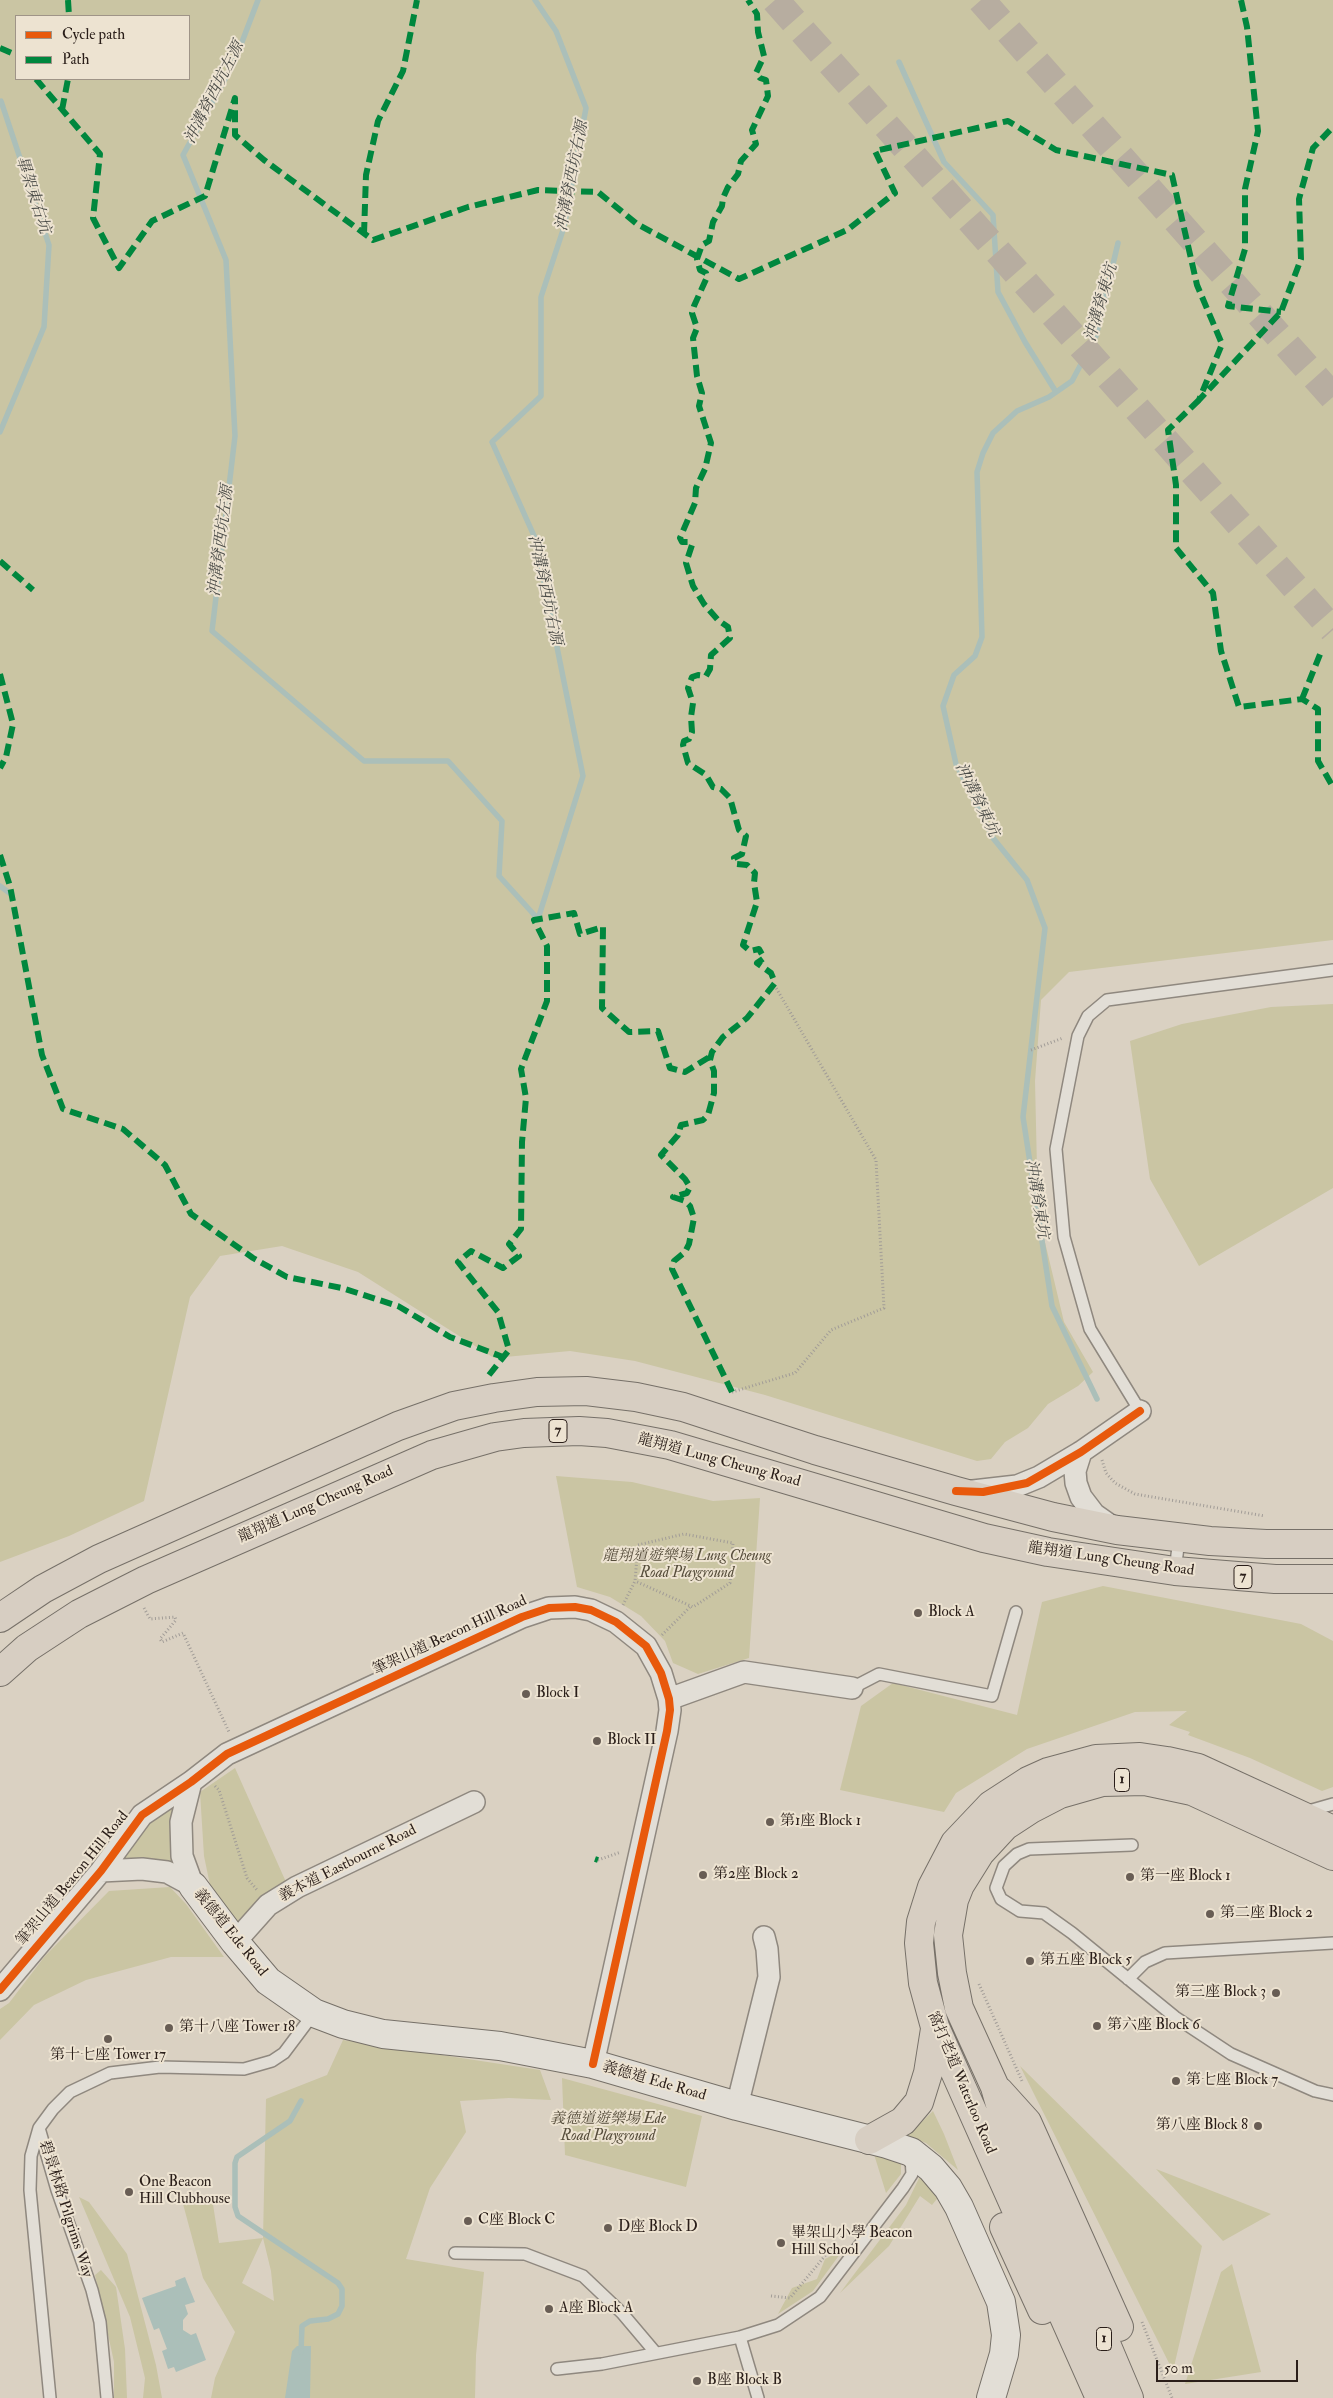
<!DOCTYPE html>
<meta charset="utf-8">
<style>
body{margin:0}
#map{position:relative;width:1333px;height:2398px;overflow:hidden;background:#dad1c2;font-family:"IM FELL Double Pica",serif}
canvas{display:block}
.legend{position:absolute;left:15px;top:15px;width:175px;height:65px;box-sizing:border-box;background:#ede3d1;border:1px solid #9f9487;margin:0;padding:6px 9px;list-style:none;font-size:15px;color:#2a1e19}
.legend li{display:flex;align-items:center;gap:10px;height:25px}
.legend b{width:25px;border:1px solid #9f9487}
.scale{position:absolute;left:1156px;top:2360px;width:142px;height:22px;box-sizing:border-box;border:2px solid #2a1e19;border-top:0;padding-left:6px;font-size:15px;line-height:18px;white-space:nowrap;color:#2a1e19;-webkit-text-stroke:4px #ede3d1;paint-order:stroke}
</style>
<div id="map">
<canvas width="1333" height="2398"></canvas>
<ul class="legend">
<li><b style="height:6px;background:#e8590c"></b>Cycle path</li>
<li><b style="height:6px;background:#00873e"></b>Path</li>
</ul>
<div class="scale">50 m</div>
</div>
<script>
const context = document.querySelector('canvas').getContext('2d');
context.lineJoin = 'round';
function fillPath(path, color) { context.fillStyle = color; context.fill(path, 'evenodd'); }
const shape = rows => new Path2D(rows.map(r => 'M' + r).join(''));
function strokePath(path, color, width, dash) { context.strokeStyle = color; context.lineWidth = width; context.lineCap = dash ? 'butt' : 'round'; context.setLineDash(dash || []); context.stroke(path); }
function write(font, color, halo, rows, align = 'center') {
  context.font = font + ' "IM FELL Double Pica","Noto Serif TC",serif'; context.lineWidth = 4; context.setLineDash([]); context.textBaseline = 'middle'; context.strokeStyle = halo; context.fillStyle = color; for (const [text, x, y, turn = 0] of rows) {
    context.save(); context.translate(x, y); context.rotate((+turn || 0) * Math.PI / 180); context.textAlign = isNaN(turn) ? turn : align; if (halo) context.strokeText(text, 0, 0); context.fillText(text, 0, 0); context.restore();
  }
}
fillPath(shape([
 [0,0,1333,0,1333,940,1069,972,1041,1000,1035,1081,1038,1213,1064,1322,1093,1372,1078,1386,1048,1404,1028,1428,1005,1442,991,1459,977,1461,765,1395,635,1361,570,1351,494,1358,358,1272,282,1246,220,1256,190,1297,144,1501,69,1536,0,1562],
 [189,16,189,79,16,79,16,16],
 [1333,1004,1333,1188,1199,1266,1150,1179,1130,1041,1182,1024,1271,1007],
 [556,1476,632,1482,713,1501,760,1498,749,1658,698,1674,673,1663,665,1641,641,1616,610,1597,577,1587],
 [1103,1586,1301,1624,1333,1641,1333,1787,1322,1791,1250,1758,1188,1735,1190,1732,1169,1725,1187,1711,1135,1712,1027,1749,956,1793,944,1812,840,1790,861,1706,893,1683,1017,1715,1042,1602],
 [235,1768,286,1882,235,1932,218,1906,210,1885,204,1856,200,1792],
 [176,1802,175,1859,171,1864,119,1861,139,1829],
 [170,1887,186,1904,224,1957,171,1957,86,1980,34,2005,0,2040,0,2009,9,2003,45,1956,109,1891],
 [343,2040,540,2070,551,2100,509,2098,460,2101,466,2132,430,2188,406,2259,484,2272,476,2355,475,2398,211,2398,215,2378,235,2332,203,2278,183,2204,212,2198,219,2243,263,2238,266,2099,327,2075],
 [263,2238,271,2271,274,2301,242,2283],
 [1020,2066,1202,2246,1173,2371],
 [562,2078,702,2116,686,2187,565,2155],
 [933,2111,944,2134,958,2170,926,2143,907,2136],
 [873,2151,901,2158,901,2174,886,2193],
 [1156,2169,1271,2214,1223,2241],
 [922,2172,941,2194,932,2205,920,2196,889,2246,840,2293,906,2205],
 [79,2197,89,2202,127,2254,156,2365,162,2398,143,2398,145,2378,130,2317],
 [843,2250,813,2291,778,2314,792,2288,817,2279,825,2259],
 [1232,2264,1261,2372,1185,2384,1221,2272],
 [101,2270,116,2287,125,2349,127,2398,114,2398,114,2362,95,2275]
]), '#cac5a3');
fillPath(shape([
 [185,2277,195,2302,185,2305,188,2314,183,2320,183,2330,191,2335,196,2333,206,2360,176,2372,174,2367,168,2369,162,2351,167,2349,159,2328,154,2330,142,2298,176,2286,175,2281],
 [297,2346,311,2346,310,2398,285,2398,292,2351]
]), '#abbfb9');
strokePath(shape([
 [258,0,234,63,183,155,226,260,235,436,212,631,364,761,448,761,502,821,499,876,538,919],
 [535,0,556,31,586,108,564,227,541,297,541,396,492,442,535,538,583,776,538,919],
 [899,62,944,162,993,215,998,292,1025,342,1056,392],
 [0,432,44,327,49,245,1,101],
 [0,886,11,894],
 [1097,1399,1052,1306,1023,1117,1045,928,1027,880,993,838,956,764,943,706,954,675,975,656,982,637,977,472,983,453,993,433,1017,411,1049,397,1072,381,1096,336,1118,243],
 [301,2352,302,2326,310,2321,328,2319,338,2314,342,2306,342,2289,338,2283,238,2216,235,2207,235,2163,237,2157,290,2121,301,2101]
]), '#abbfb9', 5.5);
strokePath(shape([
 [775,0,1333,630],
 [981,0,1333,397]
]), '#b7ada0', 28, [28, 14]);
const lane = shape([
 [1140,1411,1090,1329,1064,1237,1056,1149,1078,1036,1088,1016,1107,1000,1333,970],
 [1175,1571,1179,1539],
 [852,1688,879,1674,992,1696,1016,1612],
 [1305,1812,1333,1804],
 [1132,1845,1029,1849,1017,1854,1004,1866,996,1888,1001,1899,1020,1911,1044,1913,1072,1933,1175,2017,1231,2054,1315,2091,1333,2095],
 [1128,1979,1145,1962,1165,1953,1333,1943],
 [39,2128,31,2156,30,2190,50,2398],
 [455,2253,525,2254,583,2276,622,2313,655,2352],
 [740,2337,758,2398],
 [557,2369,602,2364,740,2337,778,2325,820,2297,903,2188,912,2174,911,2157],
 [107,2398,100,2322,92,2290,57,2190,39,2128,53,2109,70,2092,110,2073,160,2067,244,2069,272,2061,284,2053,314,2013]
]);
const street = shape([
 [1081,1452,1075,1471,1076,1483,1081,1497,1094,1514,1114,1528],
 [973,1491,1017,1486,1039,1477,1081,1452,1140,1411],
 [669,1699,744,1672,852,1688],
 [191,1782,181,1822,182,1856,193,1886],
 [101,1871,142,1869,167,1872,193,1886],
 [235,1942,268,1905,297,1887,474,1802],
 [0,1990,101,1871,142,1815,191,1782,227,1754,522,1617,549,1608,575,1607,591,1610,616,1622,646,1646,661,1673,669,1699,670,1710,667,1731,593,2064],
 [737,2106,769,1977,767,1949,764,1937]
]);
const secondary = shape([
 [193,1886,235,1942,268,1981,314,2013,343,2024,383,2034,500,2046,593,2064,737,2106,887,2144,911,2152,931,2168,948,2188,959,2207,1001,2302,1006,2335,1004,2354,991,2398]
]);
const highway = shape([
 [0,1618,43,1589,99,1559,398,1426,454,1406,494,1398,537,1392,586,1391,636,1397,683,1407,815,1450,956,1491,1053,1517,1117,1530,1210,1541,1266,1544,1333,1544],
 [0,1672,27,1648,79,1614,146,1580,432,1455,495,1437,524,1433,579,1431,607,1433,670,1445,984,1538,1048,1552,1175,1571,1275,1579,1333,1579],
 [999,2091,1027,2122,1119,2327],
 [869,2140,903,2121,919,2102,928,2073,935,2029],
 [1004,2227,1042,2310],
 [1100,2398,935,2027,923,1983,919,1943,921,1922,932,1887,955,1843,991,1805,1028,1781,1048,1772,1096,1759,1140,1757,1167,1761,1198,1768,1333,1830],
 [1129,2398,1096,2320,1008,2132,995,2087,959,2008,952,1973,948,1935,954,1900,960,1885,980,1853,1005,1826,1031,1809,1060,1794,1102,1782,1145,1781,1192,1791,1333,1856]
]);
strokePath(lane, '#8f887f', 14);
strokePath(street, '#8f887f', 24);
strokePath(secondary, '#767068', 30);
strokePath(highway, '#767068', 30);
strokePath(shape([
 [1031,1050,1063,1038],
 [732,1392,795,1373,831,1330,884,1308,876,1160,775,986],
 [1102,1460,1106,1473,1115,1483,1135,1494,1265,1516],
 [623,1605,635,1581,638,1545,684,1534,733,1543,730,1583,693,1607,635,1581],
 [144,1608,150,1619,175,1617,176,1620,160,1639,162,1642,183,1633,229,1732],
 [662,1635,691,1606],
 [215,1786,219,1790,247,1878,257,1890],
 [598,1860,621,1852],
 [979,1984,1022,2081],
 [771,2296,790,2298,834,2245],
 [1142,2322,1172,2398]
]), '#a19c97', 3, [1, 2.5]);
strokePath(lane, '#e2ded6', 11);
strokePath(street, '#e2ded6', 21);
strokePath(secondary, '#e2ded6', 28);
strokePath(highway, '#d7cec2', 28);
strokePath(shape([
 [68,0,69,16],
 [1241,0,1247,27,1258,131,1245,189,1245,249,1228,306,1281,312],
 [0,48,16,55],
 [36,79,100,154,93,218,119,268,152,221,205,196,235,98,235,135,264,160,373,240,468,207,538,190,598,192,637,224,739,279,847,230,895,193,875,151,1008,121,1056,150,1172,175,1197,285,1222,344,1199,400,1281,312,1301,259,1299,199,1313,148,1333,127],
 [62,110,68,79],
 [364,234,366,175,378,121,403,71,417,0],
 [1199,400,1168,430,1176,485,1176,548,1213,593,1221,651,1239,707,1302,699,1318,709,1318,761,1333,787],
 [0,561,33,590],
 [0,674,13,724,6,757,0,768],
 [1302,699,1321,652],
 [0,855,10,886,42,1055,63,1109,123,1129,165,1165,191,1214,253,1258,287,1277,342,1288,398,1306,450,1337,503,1357],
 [489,1375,509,1350,498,1312,458,1262,471,1251,503,1268,519,1256,509,1244,521,1229,522,1142,526,1098,521,1069,547,1001,547,946,534,920,574,913,580,934,603,927,602,1008,629,1032,658,1031,670,1068,685,1072,711,1056],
 [732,1392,672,1269,674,1261,685,1252,689,1244,694,1218,690,1206,685,1201,673,1197,687,1193,690,1187,685,1179,661,1155,678,1135,681,1125,703,1120,708,1115,714,1093,714,1071,710,1060,712,1052,723,1037,747,1018,775,983,771,973,757,963,764,958,759,949,750,951,743,945,757,902,754,883,755,873,747,865,737,864,734,858,742,854,746,836,739,830,730,798,721,789,713,787,706,775,688,763,683,745,684,741,689,739,692,732,691,717,693,703,688,688,692,677,698,675,706,676,710,669,711,655,730,638,728,627,718,620,704,604,693,586,686,563,692,545,689,542,682,542,680,538,695,503,696,488,705,469,711,443,699,406,702,393,697,376,693,338,697,328,692,313,694,306,707,277,706,273,700,270,697,259,702,245,709,241,713,222,722,206,723,198,728,187,738,174,741,161,756,144,752,130,768,96,766,80,760,78,756,73,764,56,758,32,757,14,748,0],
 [595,1859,598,1860]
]), '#00873e', 6, [12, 6]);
strokePath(shape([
 [956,1491,983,1492,1027,1483,1081,1452,1140,1411],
 [0,1990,101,1871,142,1815,191,1782,227,1754,522,1617,549,1608,575,1607,591,1610,616,1622,646,1646,661,1673,669,1699,670,1710,667,1731,593,2064]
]), '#e8590c', 8);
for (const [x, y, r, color] of [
 [918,1613,5,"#685d54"],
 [526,1694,5,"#685d54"],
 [597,1741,5,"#685d54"],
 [770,1822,5,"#685d54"],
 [703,1875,5,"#685d54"],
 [1130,1877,5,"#685d54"],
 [1210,1914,5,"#685d54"],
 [1030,1961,5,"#685d54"],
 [1276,1993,5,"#685d54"],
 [1097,2026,5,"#685d54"],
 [169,2028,5,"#685d54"],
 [108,2039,5,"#685d54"],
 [1176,2081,5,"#685d54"],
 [1258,2126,5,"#685d54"],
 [129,2192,5,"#685d54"],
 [468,2221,5,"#685d54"],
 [608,2228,5,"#685d54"],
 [781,2243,5,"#685d54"],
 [549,2309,5,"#685d54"],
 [697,2381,5,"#685d54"]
]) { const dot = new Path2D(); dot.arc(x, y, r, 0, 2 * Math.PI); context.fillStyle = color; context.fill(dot); strokePath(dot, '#ede3d1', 2); }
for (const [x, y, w] of [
 [558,1431,18],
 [1243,1577,18],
 [1122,1780,15],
 [1104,2339,15]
]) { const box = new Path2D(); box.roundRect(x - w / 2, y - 11.5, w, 23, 4); context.fillStyle = '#ede3d1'; context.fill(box); strokePath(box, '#2a1e19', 1); }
write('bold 14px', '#2a1e19', null, [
 ["7",558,1431],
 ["7",1243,1577],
 ["1",1122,1780],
 ["1",1104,2339]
]);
write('15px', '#2a1e19', '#ede3d1', [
 ["龍翔道 Lung Cheung Road",719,1461,15],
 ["龍翔道 Lung Cheung Road",316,1505,-24],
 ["龍翔道 Lung Cheung Road",1111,1560,8],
 ["筆架山道 Beacon Hill Road",450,1636,-25],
 ["義本道 Eastbourne Road",348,1864,-27],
 ["筆架山道 Beacon Hill Road",73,1879,-51],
 ["義德道 Ede Road",230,1933,51],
 ["義德道 Ede Road",654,2082,16],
 ["窩打老道 Waterloo Road",961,2083,67],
 ["碧景林路 Pilgrims Way",65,2209,72]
]);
write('italic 15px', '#564d3b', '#ede3d1', [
 ["龍翔道遊樂場 Lung Cheung",687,1557],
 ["Road Playground",687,1574],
 ["義德道遊樂場 Ede",608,2120],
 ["Road Playground",608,2137]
]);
write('15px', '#2a1e19', '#ede3d1', [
 ["Block A",928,1613],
 ["Block I",536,1694],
 ["Block II",607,1741],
 ["第1座 Block 1",780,1822],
 ["第2座 Block 2",713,1875],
 ["第一座 Block 1",1140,1877],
 ["第二座 Block 2",1220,1914],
 ["第五座 Block 5",1040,1961],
 ["第三座 Block 3",1266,1993,"right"],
 ["第六座 Block 6",1107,2026],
 ["第十八座 Tower 18",179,2028],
 ["第十七座 Tower 17",108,2056,"center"],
 ["第七座 Block 7",1186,2081],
 ["第八座 Block 8",1248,2126,"right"],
 ["One Beacon",139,2183],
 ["Hill Clubhouse",139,2200],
 ["C座 Block C",478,2221],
 ["D座 Block D",618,2228],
 ["畢架山小學 Beacon",791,2234],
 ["Hill School",791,2251],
 ["A座 Block A",559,2309],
 ["B座 Block B",707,2381]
], 'left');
write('italic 16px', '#4b4c48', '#ede3d1', [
 ["沖溝脊西坑左源",215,93,-63],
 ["沖溝脊西坑右源",573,176,-79],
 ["畢架東右坑",32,195,72],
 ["沖溝脊東坑",1102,303,-74],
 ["沖溝脊西坑左源",222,541,-83],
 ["沖溝脊西坑右源",544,590,78],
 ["沖溝脊東坑",976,800,64],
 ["沖溝脊東坑",1036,1199,81]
]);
</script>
